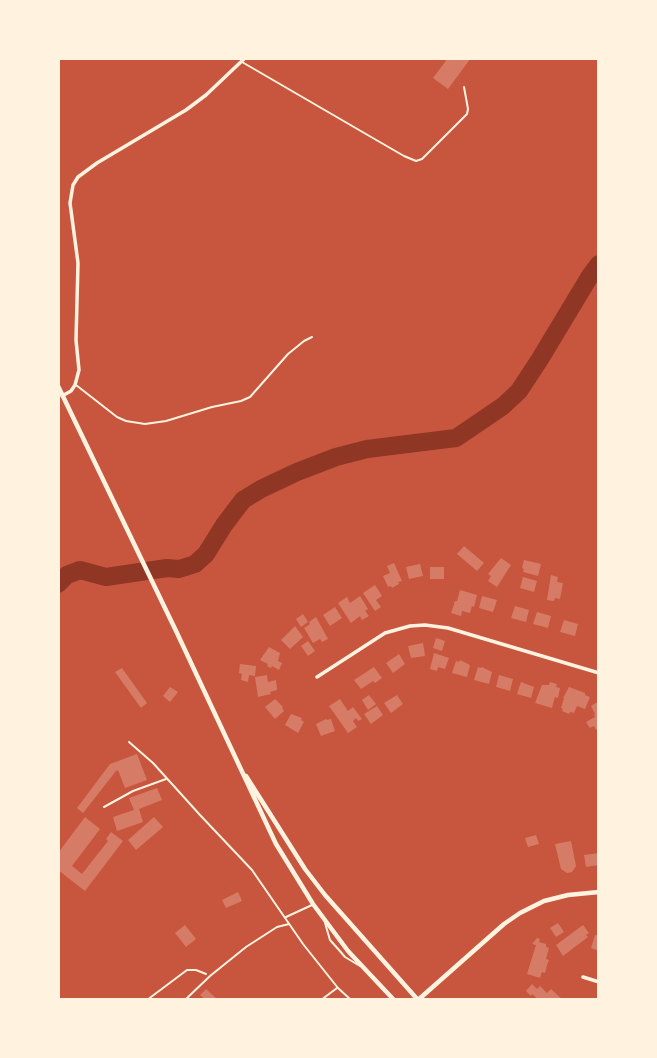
<!DOCTYPE html>
<style>
body{margin:0}
#map{position:relative;width:657px;height:1058px;overflow:hidden;background:#c8553d;font-family:Jost,sans-serif}
canvas{display:block}
.frame{position:absolute;inset:0;border:60px solid #fff3e0;pointer-events:none}
</style>
<div id="map">
<canvas width="657" height="1058"></canvas>
<div class="frame"></div>
</div>
<script>
const context = document.querySelector('canvas').getContext('2d');
context.lineJoin = 'round';
const shape = rows => new Path2D(rows.map(r => 'M' + r).join(''));
function strokePath(path, color, width, dash) { context.strokeStyle = color; context.lineWidth = width; context.lineCap = dash ? 'butt' : 'round'; context.setLineDash(dash || []); context.stroke(path); }
function fillPath(path, color) { context.fillStyle = color; context.fill(path, 'evenodd'); }
strokePath(shape([
 [58,584,67,575,80,570,106,577,167,568,179,569,195,564,206,554,224,525,243,500,261,489,297,472,336,457,367,449,456,438,503,406,519,391,540,359,590,276,599,264]
]), '#8f3625', 18);
fillPath(shape([
 [448,58,471,58,448,89,433,78],
 [464,546,484,563,477,571,457,554],
 [501,558,511,565,497,587,488,581,491,576,488,574],
 [524,560,541,564,538,576,523,572,524,569,522,568],
 [394,563,402,581,398,582,399,584,392,588,391,586,388,587,383,576,390,573,387,566],
 [420,564,423,576,409,579,406,567],
 [430,567,444,567,444,579,430,579],
 [551,575,558,577,557,582,563,583,560,599,555,598,554,601,547,600],
 [523,577,537,581,534,592,520,588],
 [375,585,382,596,376,600,381,607,375,611,363,593],
 [460,590,477,595,474,607,472,606,470,613,462,611,461,616,451,613,455,601,457,601],
 [360,596,368,609,365,611,369,616,362,620,360,616,351,623,338,603,347,597,350,603],
 [482,596,497,600,493,612,479,608],
 [515,606,529,610,526,622,511,618],
 [335,607,342,618,330,626,323,615],
 [537,612,551,616,548,628,533,624],
 [303,614,308,622,301,627,296,619],
 [316,617,328,639,322,642,320,639,313,643,304,628,310,624,309,622],
 [564,620,578,624,575,636,560,632],
 [295,626,303,637,290,649,281,640],
 [436,638,445,641,442,651,433,648],
 [308,641,315,651,308,656,301,646],
 [423,643,425,656,411,658,408,646],
 [269,647,280,653,278,661,282,663,279,670,272,666,271,668,267,666,268,664,260,660],
 [434,653,449,658,445,669,438,667,437,671,430,669],
 [399,654,405,664,393,673,386,663],
 [460,660,470,665,467,677,452,673,456,661,459,662],
 [240,664,256,666,255,676,249,675,248,682,241,680,242,674,239,673],
 [374,667,382,678,375,683,373,681,361,689,354,680],
 [478,667,481,668,482,667,492,672,489,684,474,680],
 [122,668,147,703,141,708,115,672],
 [267,675,268,682,276,680,277,690,270,692,271,694,258,697,255,677],
 [499,675,513,679,510,691,496,687],
 [521,682,534,687,531,698,517,694],
 [550,682,557,684,556,687,560,688,558,698,555,697,552,708,535,703,542,685,549,685],
 [170,687,178,692,170,702,163,696],
 [569,687,585,693,585,695,590,697,585,709,577,706,574,713,570,712,569,714,562,711,563,709,561,708,564,698,563,698],
 [369,695,376,704,368,710,362,700],
 [397,695,403,704,391,713,384,703],
 [275,699,283,707,282,708,284,711,275,719,265,707],
 [340,699,348,711,353,707,362,719,358,721,356,718,353,721,357,727,348,733,329,706],
 [599,701,599,728,596,730,594,726,590,728,586,722,595,717,594,715,595,714,591,706],
 [377,706,383,715,371,724,364,714],
 [291,714,302,718,301,720,304,722,298,733,285,725],
 [326,719,327,720,331,719,335,731,321,736,316,724],
 [137,754,147,780,125,788,118,770,116,771,83,813,77,808,110,764],
 [157,788,162,800,139,809,143,822,117,831,113,817,134,810,129,798],
 [85,817,100,829,72,866,82,874,108,841,106,839,111,832,123,841,85,891,58,870,58,853],
 [154,817,163,827,136,850,128,840],
 [536,835,539,844,528,847,525,838],
 [571,841,576,866,572,872,567,873,561,869,555,844],
 [599,853,599,865,586,867,584,855],
 [238,892,242,901,226,908,222,900],
 [558,923,564,932,556,937,550,928],
 [185,925,196,939,186,947,175,933],
 [583,925,589,933,586,935,588,937,563,956,556,945],
 [595,935,599,936,599,951,591,948],
 [537,938,540,939,539,942,546,944,546,947,549,948,546,959,549,960,547,965,545,973,542,972,540,978,527,974,536,945,532,944],
 [532,984,537,989,540,986,547,993,551,989,563,1000,539,1000,532,994,531,996,526,991],
 [206,989,218,1000,206,1000,200,995]
]), '#d67c66');
strokePath(shape([
 [147,1000,187,970,196,970,206,974]
]), '#fff3e0', 2);
strokePath(shape([
 [242,62,378,141,404,156,416,161,422,159,467,114,468,109,464,87],
 [76,385,117,417,126,421,145,424,166,421,212,407,241,401,250,397,288,354,304,341,312,337],
 [129,742,153,763,200,815,252,870,303,944,338,988,351,1000],
 [104,807,133,791,166,779],
 [286,917,312,905],
 [325,923,330,940,339,950,345,957,360,966],
 [185,1000,210,976,246,947,277,927,289,924],
 [321,1000,337,988]
]), '#fff3e0', 2);
strokePath(shape([
 [62,396,71,391,75,385,79,370,76,340,78,263,70,203,73,185,78,177,97,163,186,110,206,95,245,58],
 [317,677,385,633,410,626,425,625,448,628,599,673],
 [583,977,599,982]
]), '#fff3e0', 3.5);
strokePath(shape([
 [58,386,177,633,276,844,313,904,348,951,394,1000],
 [246,776,305,869,325,895,418,1000],
 [418,1000,504,924,520,913,544,901,568,895,599,892]
]), '#fff3e0', 4.5);
</script>
